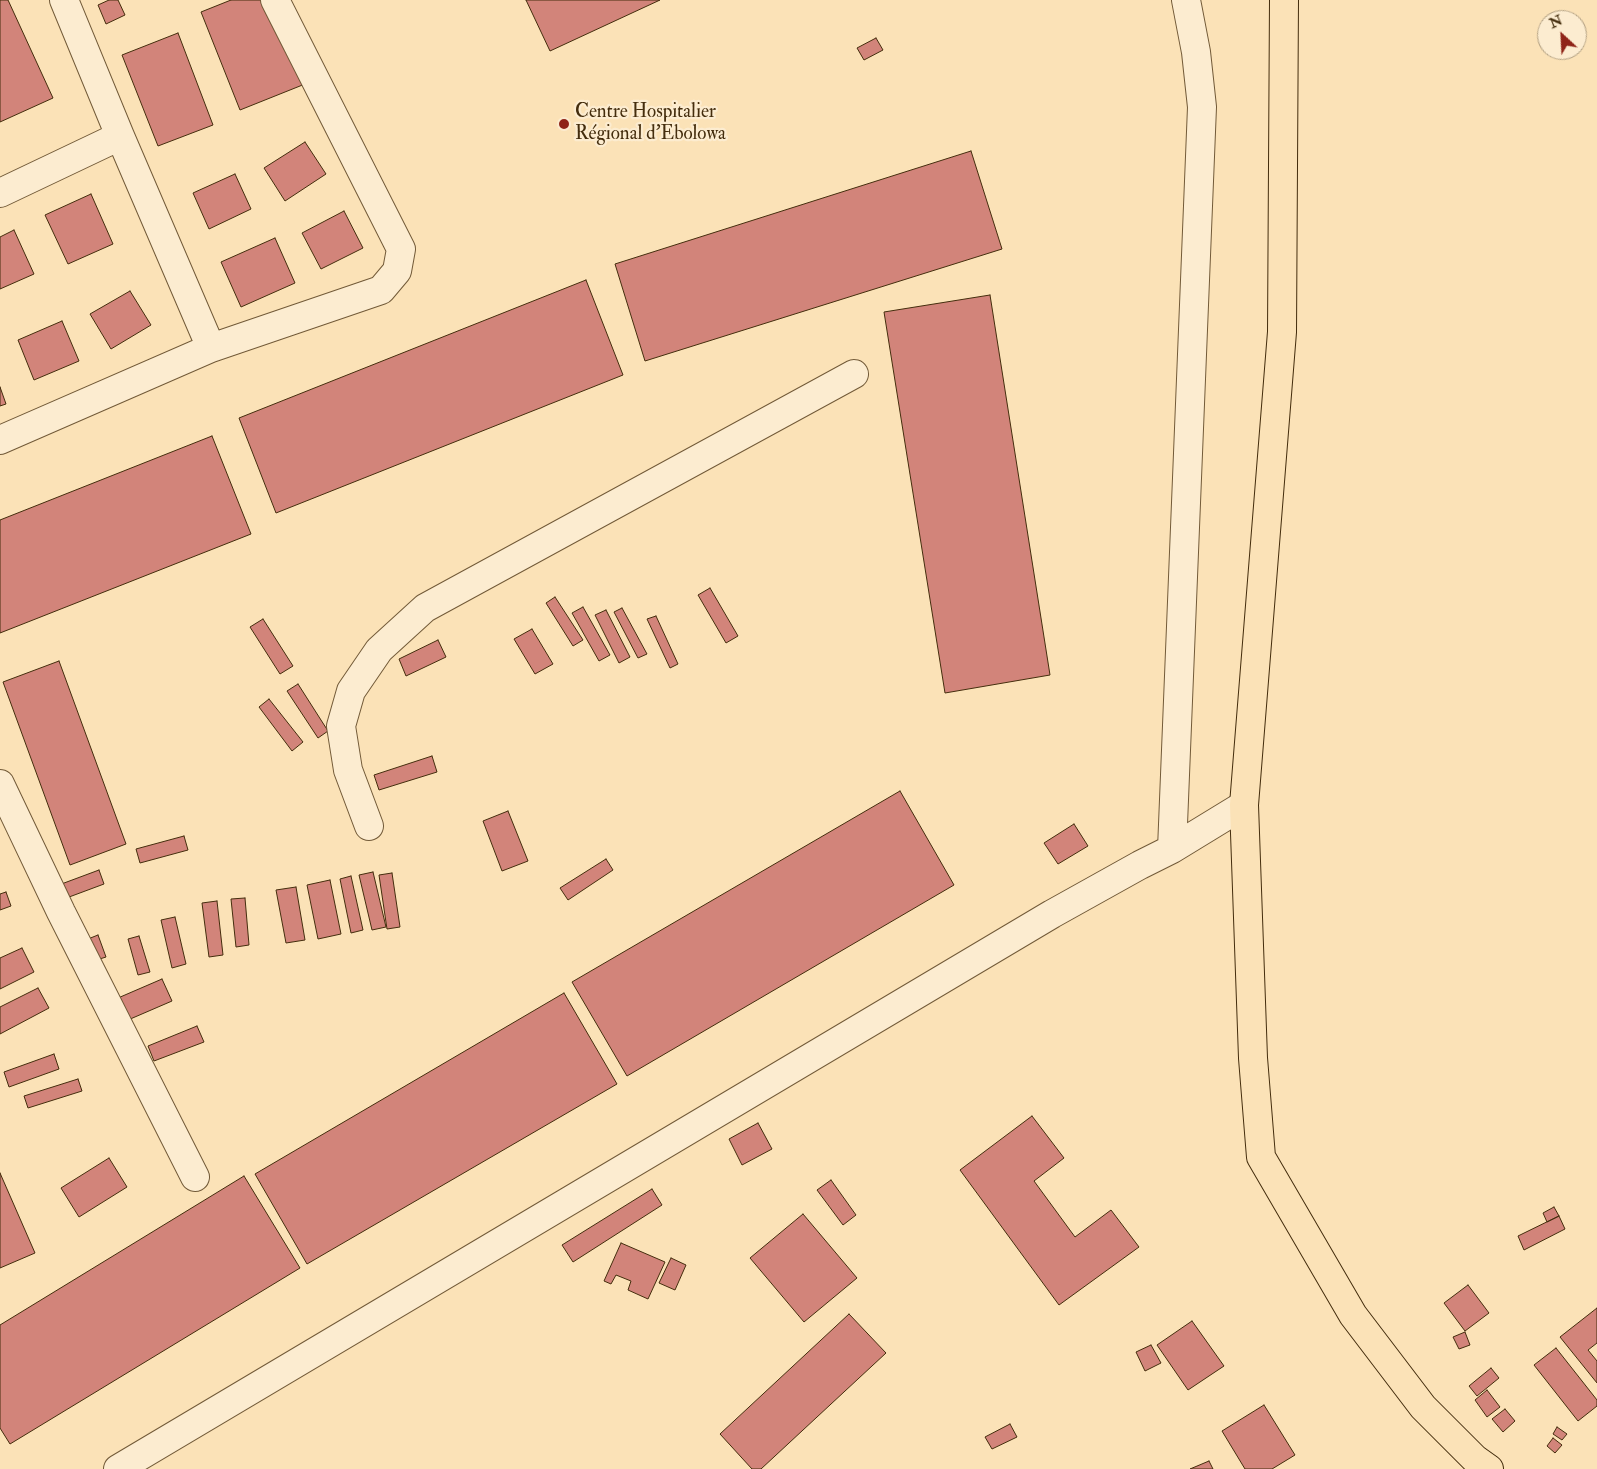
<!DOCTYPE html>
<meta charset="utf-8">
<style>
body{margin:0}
#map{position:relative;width:1597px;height:1469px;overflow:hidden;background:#fbe2b7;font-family:"IM FELL Double Pica",serif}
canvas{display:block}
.north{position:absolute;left:1537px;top:10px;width:50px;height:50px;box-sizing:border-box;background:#fcecd0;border:1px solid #b2a082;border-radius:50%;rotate:335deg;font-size:14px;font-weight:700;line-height:20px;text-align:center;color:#442d0d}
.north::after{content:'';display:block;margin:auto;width:18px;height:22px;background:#8f2418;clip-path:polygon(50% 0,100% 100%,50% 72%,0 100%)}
</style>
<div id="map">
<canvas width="1597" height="1469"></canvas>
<div class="north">N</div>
</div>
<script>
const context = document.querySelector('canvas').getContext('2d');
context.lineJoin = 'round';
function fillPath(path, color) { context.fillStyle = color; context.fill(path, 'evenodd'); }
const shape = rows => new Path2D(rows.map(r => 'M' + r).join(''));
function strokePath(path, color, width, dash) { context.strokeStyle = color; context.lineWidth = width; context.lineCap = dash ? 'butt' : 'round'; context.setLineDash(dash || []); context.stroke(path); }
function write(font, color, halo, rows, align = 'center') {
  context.font = font + ' "IM FELL Double Pica",serif'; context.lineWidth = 4.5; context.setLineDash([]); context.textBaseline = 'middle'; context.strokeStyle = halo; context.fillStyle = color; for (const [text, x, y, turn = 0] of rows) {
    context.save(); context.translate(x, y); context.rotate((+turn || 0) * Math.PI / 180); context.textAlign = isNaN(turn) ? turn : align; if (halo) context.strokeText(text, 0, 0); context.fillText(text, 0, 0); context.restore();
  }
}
const building = shape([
 [0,0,8,0,53,98,0,122,0,0],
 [109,0,118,0,125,15,106,24,98,5,109,0],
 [231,0,271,0,305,84,240,110,201,12,231,0],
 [526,0,660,0,550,51,526,0],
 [178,33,213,125,158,146,122,55,178,33],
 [876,38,883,50,864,60,857,48,876,38],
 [305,142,326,174,285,201,264,168,305,142],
 [971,151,1002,249,645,361,615,264,971,151],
 [235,174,251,209,209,229,193,193,235,174],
 [91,194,113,244,68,264,45,215,91,194],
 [344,211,363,248,321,269,302,233,344,211],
 [14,230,34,274,0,289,0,237,14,230],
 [275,238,295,283,241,307,221,262,275,238],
 [586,280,623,375,276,513,239,418,586,280],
 [130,291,151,325,111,349,90,314,130,291],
 [990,295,1050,675,945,693,884,312,990,295],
 [62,321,79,361,34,380,18,340,62,321],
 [0,387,6,404,0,406,0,387],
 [212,436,251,534,0,633,0,520,212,436],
 [710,588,738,636,726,643,698,595,710,588],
 [555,597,583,640,573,646,546,603,555,597],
 [583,607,610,655,599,661,572,613,583,607],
 [622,608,647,654,638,658,614,612,622,608],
 [606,610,630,657,619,663,595,615,606,610],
 [656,616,678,664,670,668,647,619,656,616],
 [263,619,293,666,280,674,250,627,263,619],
 [532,629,553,664,535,674,514,639,532,629],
 [438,640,446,657,406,676,399,659,438,640],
 [59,661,126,844,70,865,3,682,59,661],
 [298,684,328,731,318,738,287,691,298,684],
 [269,699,303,742,292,751,259,707,269,699],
 [432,756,437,772,379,790,374,775,432,756],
 [900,791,954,885,627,1076,572,982,900,791],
 [508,811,528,861,502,871,483,821,508,811],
 [1074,824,1088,846,1058,864,1044,843,1074,824],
 [184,836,188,850,140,863,136,849,184,836],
 [606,859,613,870,568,900,560,888,606,859],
 [99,870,104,884,53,903,48,889,99,870],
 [373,872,386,927,372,930,359,875,373,872],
 [392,873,400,927,387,929,379,875,392,873],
 [351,876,363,930,351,933,340,879,351,876],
 [330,880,341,934,318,939,307,885,330,880],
 [296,887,305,940,286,943,276,890,296,887],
 [6,892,11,906,0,910,0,894,6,892],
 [245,898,249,945,236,947,231,899,245,898],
 [217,901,223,955,209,957,202,903,217,901],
 [175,917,186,964,172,968,161,920,175,917],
 [98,935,106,957,90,962,83,941,98,935],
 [139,936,150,972,138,975,128,939,139,936],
 [22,948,34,972,0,989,0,958,22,948],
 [162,979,172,1001,121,1023,111,1001,162,979],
 [38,988,49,1008,0,1034,0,1007,38,988],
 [564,993,617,1084,307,1264,255,1174,564,993],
 [197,1026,204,1042,154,1061,148,1046,197,1026],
 [54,1054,59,1069,9,1087,4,1072,54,1054],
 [78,1079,82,1091,28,1108,24,1096,78,1079],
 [1032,1116,1064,1158,1034,1181,1075,1237,1111,1210,1139,1247,1059,1305,960,1170,1032,1116],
 [758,1123,772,1149,742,1165,729,1139,758,1123],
 [109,1158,127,1187,79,1217,61,1188,109,1158],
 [0,1173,35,1253,0,1268,0,1173],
 [244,1176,300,1268,10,1444,0,1428,0,1325,244,1176],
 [831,1180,856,1215,843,1225,817,1190,831,1180],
 [652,1189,662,1205,573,1262,562,1245,652,1189],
 [1554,1207,1559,1216,1547,1222,1543,1213,1554,1207],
 [803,1214,857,1278,804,1322,750,1258,803,1214],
 [1559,1216,1565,1229,1524,1250,1518,1236,1559,1216],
 [621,1243,665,1262,648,1299,628,1290,631,1281,616,1275,611,1284,604,1281,621,1243],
 [671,1258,686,1265,675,1290,659,1283,671,1258],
 [1468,1285,1489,1313,1465,1331,1444,1303,1468,1285],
 [1597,1308,1597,1343,1588,1350,1597,1361,1597,1383,1560,1337,1597,1308],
 [849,1314,886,1353,761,1469,752,1469,720,1434,849,1314],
 [1192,1321,1224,1366,1188,1390,1157,1345,1192,1321],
 [1465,1332,1470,1345,1459,1349,1453,1337,1465,1332],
 [1151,1345,1161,1363,1145,1371,1136,1352,1151,1345],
 [1556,1348,1597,1400,1597,1406,1578,1421,1534,1365,1556,1348],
 [1491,1368,1499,1378,1477,1396,1469,1386,1491,1368],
 [1487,1390,1500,1407,1487,1417,1475,1400,1487,1390],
 [1264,1405,1295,1455,1272,1469,1245,1469,1222,1431,1264,1405],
 [1505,1409,1515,1421,1503,1432,1492,1419,1505,1409],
 [1010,1424,1017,1437,992,1449,985,1437,1010,1424],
 [1557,1427,1567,1434,1562,1440,1553,1434,1557,1427],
 [1553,1438,1562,1445,1555,1453,1547,1446,1553,1438],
 [1209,1461,1213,1469,1190,1469,1209,1461]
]);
fillPath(building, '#d2847a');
strokePath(building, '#442d0d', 1);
const minor = shape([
 [64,0,120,136,211,348],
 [0,193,120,136],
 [0,440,211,348,381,290,397,271,401,249,275,0],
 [0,784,61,912,195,1177],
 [369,826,348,770,341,726,351,691,379,650,425,608,854,374],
 [1172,849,1202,107,1196,52,1186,0],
 [118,1469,1052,914,1140,865,1172,849,1244,805]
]);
const major = shape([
 [1284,0,1282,332,1244,805,1253,1058,1261,1157,1353,1315,1423,1407,1475,1459,1489,1469]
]);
strokePath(minor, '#725a38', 30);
strokePath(major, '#442d0d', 30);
strokePath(minor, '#fcecd0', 28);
strokePath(major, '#fbe2b7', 28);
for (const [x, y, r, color] of [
 [564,124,6,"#8f2418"]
]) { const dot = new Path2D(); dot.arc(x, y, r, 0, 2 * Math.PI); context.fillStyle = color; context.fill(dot); strokePath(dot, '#fcecd0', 2); }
write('19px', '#442d0d', '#fcecd0', [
 ["Centre Hospitalier",575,113],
 ["Régional d'Ebolowa",575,135]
], 'left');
</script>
